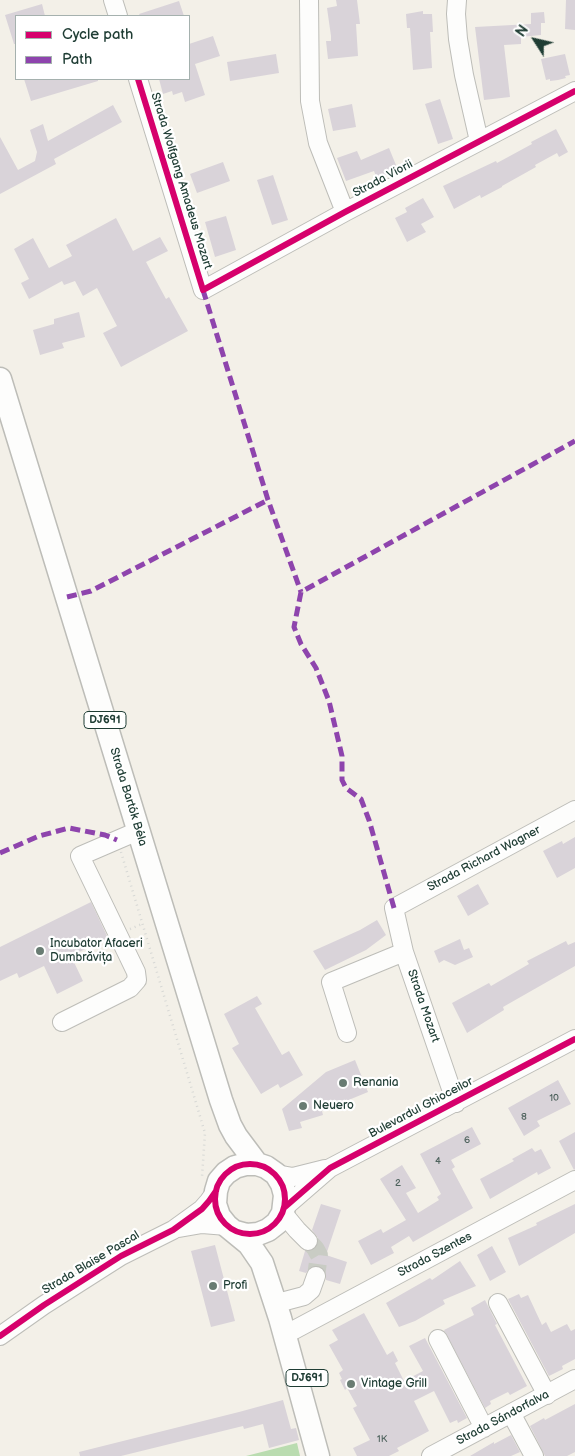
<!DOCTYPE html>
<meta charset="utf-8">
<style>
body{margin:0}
#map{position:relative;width:575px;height:1456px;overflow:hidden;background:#f3f0e8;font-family:"Balsamiq Sans",sans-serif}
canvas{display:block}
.legend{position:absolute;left:15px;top:15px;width:175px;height:65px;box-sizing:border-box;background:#fff;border:1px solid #a5b1ae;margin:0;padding:6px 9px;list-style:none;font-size:15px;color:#1f3d34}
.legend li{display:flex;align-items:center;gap:10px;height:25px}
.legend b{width:25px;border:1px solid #a5b1ae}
.north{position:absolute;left:510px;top:15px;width:50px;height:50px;-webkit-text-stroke:4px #fff;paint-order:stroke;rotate:305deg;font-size:14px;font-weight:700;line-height:20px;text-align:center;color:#1f3d34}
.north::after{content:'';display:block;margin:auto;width:18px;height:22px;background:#1f3d34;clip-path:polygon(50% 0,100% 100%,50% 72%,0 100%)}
</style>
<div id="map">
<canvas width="575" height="1456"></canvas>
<ul class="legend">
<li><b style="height:6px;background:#d6006c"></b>Cycle path</li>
<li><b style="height:6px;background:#8e44ad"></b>Path</li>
</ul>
<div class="north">N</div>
</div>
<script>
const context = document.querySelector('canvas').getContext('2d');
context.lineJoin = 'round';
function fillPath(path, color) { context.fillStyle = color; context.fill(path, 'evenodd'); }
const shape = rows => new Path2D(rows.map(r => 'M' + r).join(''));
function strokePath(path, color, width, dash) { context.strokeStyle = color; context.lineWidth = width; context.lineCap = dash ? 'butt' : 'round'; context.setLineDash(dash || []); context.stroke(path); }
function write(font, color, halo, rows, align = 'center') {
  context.font = font + ' "Balsamiq Sans",sans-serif'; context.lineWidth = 4.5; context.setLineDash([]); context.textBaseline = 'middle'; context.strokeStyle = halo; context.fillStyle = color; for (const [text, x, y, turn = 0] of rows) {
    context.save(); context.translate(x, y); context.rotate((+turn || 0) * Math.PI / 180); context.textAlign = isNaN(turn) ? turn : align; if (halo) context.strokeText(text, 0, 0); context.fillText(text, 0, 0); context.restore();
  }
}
fillPath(shape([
 [297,1443,300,1456,246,1456]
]), '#badcb0');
fillPath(shape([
 [336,0,357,0,360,24,356,24,358,56,328,59,326,41,331,41,331,36,327,8,337,6],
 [566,0,575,0,575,30,565,29],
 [179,1,184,16,140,16,139,14],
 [42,4,45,16,16,16,16,44,14,44,5,15],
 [423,11,423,14,432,14,433,32,430,32,432,68,413,70,410,28,407,28,406,14],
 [544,12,545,23,541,23,541,35,521,37,521,44,504,45,510,97,484,100,475,27,531,24,531,13],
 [213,36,220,56,195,64,205,95,185,102,182,92,173,95,172,91,163,94,159,79,189,79,189,44],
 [276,54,279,73,230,81,227,62],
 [565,54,570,75,565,76,566,78,558,80,550,81,550,79,546,80,541,59],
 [24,79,98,79,98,81,31,101],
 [440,99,453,139,438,144,425,104],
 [352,104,356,127,333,131,328,109],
 [113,105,122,122,54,159,56,164,0,194,0,137,18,170,35,161,37,152,30,130,43,124,48,141],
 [556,129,568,152,559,157,557,153,535,165,536,167,502,186,502,187,481,198,480,195,454,209,443,186,496,161,497,163,532,144,531,142],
 [389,148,398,170,377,179,374,171,346,181,337,158,357,151,361,160],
 [223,162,230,181,197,193,190,174],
 [273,175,288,220,272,225,257,180],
 [423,198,434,217,421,224,426,232,407,242,395,218,407,212,405,208],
 [226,216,236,250,215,257,205,222],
 [116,218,133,251,160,237,168,251,146,262,166,299,169,297,188,331,121,367,103,333,117,326,97,288,83,296,75,281,64,285,62,281,29,299,21,283,29,279,14,249,33,238,49,268,72,256,66,245],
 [79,312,85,337,62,343,64,348,40,355,33,330,54,324,54,319],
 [575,837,575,868,557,878,543,851,562,841,563,844],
 [478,884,489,904,468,916,457,896],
 [91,902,108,938,71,956,83,981,57,994,44,966,19,978,17,973,0,981,0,947],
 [377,920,386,935,366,950,325,970,313,951,360,930],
 [460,939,464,950,469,948,473,957,455,965,444,960,439,963,434,951],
 [566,941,568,945,575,942,575,966,503,1007,504,1010,467,1033,452,1003,489,983,491,986,529,964,527,961],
 [257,996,262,1004,255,1008,282,1055,289,1051,303,1075,280,1088,278,1084,261,1094,232,1048,239,1044,224,1014],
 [355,1060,368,1092,322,1111,323,1115,300,1122,302,1128,289,1131,282,1109,326,1072],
 [558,1080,571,1104,537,1121,540,1126,524,1136,508,1108],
 [472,1127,481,1144,451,1160,455,1167,452,1169,473,1208,413,1242,409,1236,391,1247,394,1253,371,1265,358,1241,381,1229,383,1233,406,1220,380,1179,402,1165,416,1188,406,1193,418,1213,439,1200,437,1197,441,1194,420,1154],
 [575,1132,575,1169,574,1170,559,1141],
 [532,1148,535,1152,541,1149,551,1168,538,1175,537,1172,490,1199,480,1179,514,1161,512,1159],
 [321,1204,341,1210,326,1255,347,1262,340,1284,326,1280,326,1275,324,1270,319,1266,310,1268,306,1273,299,1271,305,1251,311,1251,318,1244,318,1238,312,1230],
 [575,1204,575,1233,519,1266,508,1238,537,1225,536,1223],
 [215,1245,235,1321,211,1327,191,1251],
 [492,1246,506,1272,490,1281,477,1255],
 [460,1261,476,1286,443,1300,445,1304,415,1321,399,1327,386,1303,430,1278,432,1280],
 [519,1294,521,1298,528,1295,542,1325,546,1322,551,1332,567,1324,571,1331,575,1329,575,1359,562,1366,563,1369,549,1376,508,1299],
 [485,1300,497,1324,495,1325,527,1386,510,1395,508,1392,490,1401,491,1404,485,1408,444,1330,474,1315,471,1308],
 [364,1313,387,1355,393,1351,398,1361,395,1363,404,1381,423,1371,409,1346,425,1338,467,1418,458,1423,457,1420,450,1423,434,1391,414,1401,429,1431,397,1448,399,1451,389,1456,357,1456,353,1448,370,1440,353,1408,357,1406,347,1388,345,1390,340,1380,342,1379,339,1373,343,1370,329,1345,338,1340,332,1330],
 [283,1400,291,1429,296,1428,299,1440,269,1448,263,1424,244,1429,243,1426,121,1456,80,1456,79,1452,239,1412],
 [575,1404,575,1452,567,1456,545,1456,530,1426,544,1418,545,1420],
 [511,1435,520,1452,511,1456,470,1456,494,1442,494,1444]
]), '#d9d3d9');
strokePath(shape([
 [308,1241,315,1248,319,1255,316,1276]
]), '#c9ccc4', 18, [18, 9]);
const minor = shape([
 [113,0,118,16],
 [309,0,310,101,318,143,345,212],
 [457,0,456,14,458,39,464,75,479,141],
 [138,79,203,290,345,212,575,91],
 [62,1022,130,988,137,980,136,972,80,856,138,831],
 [347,1033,331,982,404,952],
 [456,1103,404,952,394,908,575,810],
 [276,1174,293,1177,325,1169],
 [285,1207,330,1168,575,1039],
 [283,1213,297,1230,308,1241],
 [179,1228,202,1224,227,1226],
 [285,1301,304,1296,311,1290,316,1276],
 [498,1303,547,1395],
 [294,1330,575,1180],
 [0,1336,44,1305,121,1256,173,1230,202,1209,209,1201,216,1191],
 [438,1339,484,1428],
 [511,1413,534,1456],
 [431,1456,575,1379]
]);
const major = shape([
 [0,379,221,1100,230,1125,236,1136,257,1164],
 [236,1232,247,1235,258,1234,268,1230,277,1223,283,1213,285,1195,282,1184,276,1174,266,1167,257,1164,246,1164,235,1167,226,1173,219,1181,216,1191,215,1204,219,1216,227,1226,249,1244,262,1263,280,1318,318,1456]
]);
strokePath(minor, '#bdbdb8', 20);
strokePath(major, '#bdbdb8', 25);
strokePath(shape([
 [121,852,205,1133,202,1177],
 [130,929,142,924]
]), '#d7d8d5', 2.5, [1, 4]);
strokePath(minor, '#fdfdfc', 18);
strokePath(major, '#fdfdfc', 22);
strokePath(shape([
 [203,290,268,500,301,592],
 [67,597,91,591,268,500],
 [0,853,39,836,69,828,105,835,117,840],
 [394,908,369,820,361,799,346,788,342,780,342,756,329,701,316,668,301,644,294,627,301,592,575,441]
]), '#8e44ad', 5, [10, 5]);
strokePath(shape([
 [138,79,203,290,345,212,575,91],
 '215 1199a35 35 0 1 1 70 0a35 35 0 1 1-70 0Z',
 [285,1207,330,1168,575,1039],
 [0,1336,44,1305,121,1256,173,1230,202,1209,209,1201,216,1191]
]), '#d6006c', 6);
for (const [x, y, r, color] of [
 [40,951,5,"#697c73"],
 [343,1083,5,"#697c73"],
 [303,1106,5,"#697c73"],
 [213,1286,5,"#697c73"],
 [351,1384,5,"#697c73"]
]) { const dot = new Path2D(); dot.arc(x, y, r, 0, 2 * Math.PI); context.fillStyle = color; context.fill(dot); strokePath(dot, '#fff', 2); }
write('10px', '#4e625d', null, [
 ["10",554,1098],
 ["8",524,1117],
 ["6",467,1140],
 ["4",438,1161],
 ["2",398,1183],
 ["1K",382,1439]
]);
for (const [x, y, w] of [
 [105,720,42],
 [307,1378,42]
]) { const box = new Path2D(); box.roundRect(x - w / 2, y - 8.5, w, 17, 4); context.fillStyle = '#fff'; context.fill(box); strokePath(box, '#1f3d34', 1); }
write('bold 11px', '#1f3d34', null, [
 ["DJ691",105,720],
 ["DJ691",307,1378]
]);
write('12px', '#1f3d34', '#fff', [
 ["Strada Viorii",383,179,-28],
 ["Strada Wolfgang Amadeus Mozart",181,181,73],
 ["Strada Bartók Béla",128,797,73],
 ["Strada Richard Wagner",484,859,-28],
 ["Strada Mozart",423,1006,71],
 ["Bulevardul Ghioceilor",421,1108,-28],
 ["Strada Szentes",435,1255,-28],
 ["Strada Blaise Pascal",91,1263,-31],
 ["Strada Sándorfalva",503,1418,-28]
]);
write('12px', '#1f3d34', '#fff', [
 ["Incubator Afaceri",50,944],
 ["Dumbrăvița",50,958],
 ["Renania",353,1083],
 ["Neuero",313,1106],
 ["Profi",223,1286],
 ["Vintage Grill",361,1384]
], 'left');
</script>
